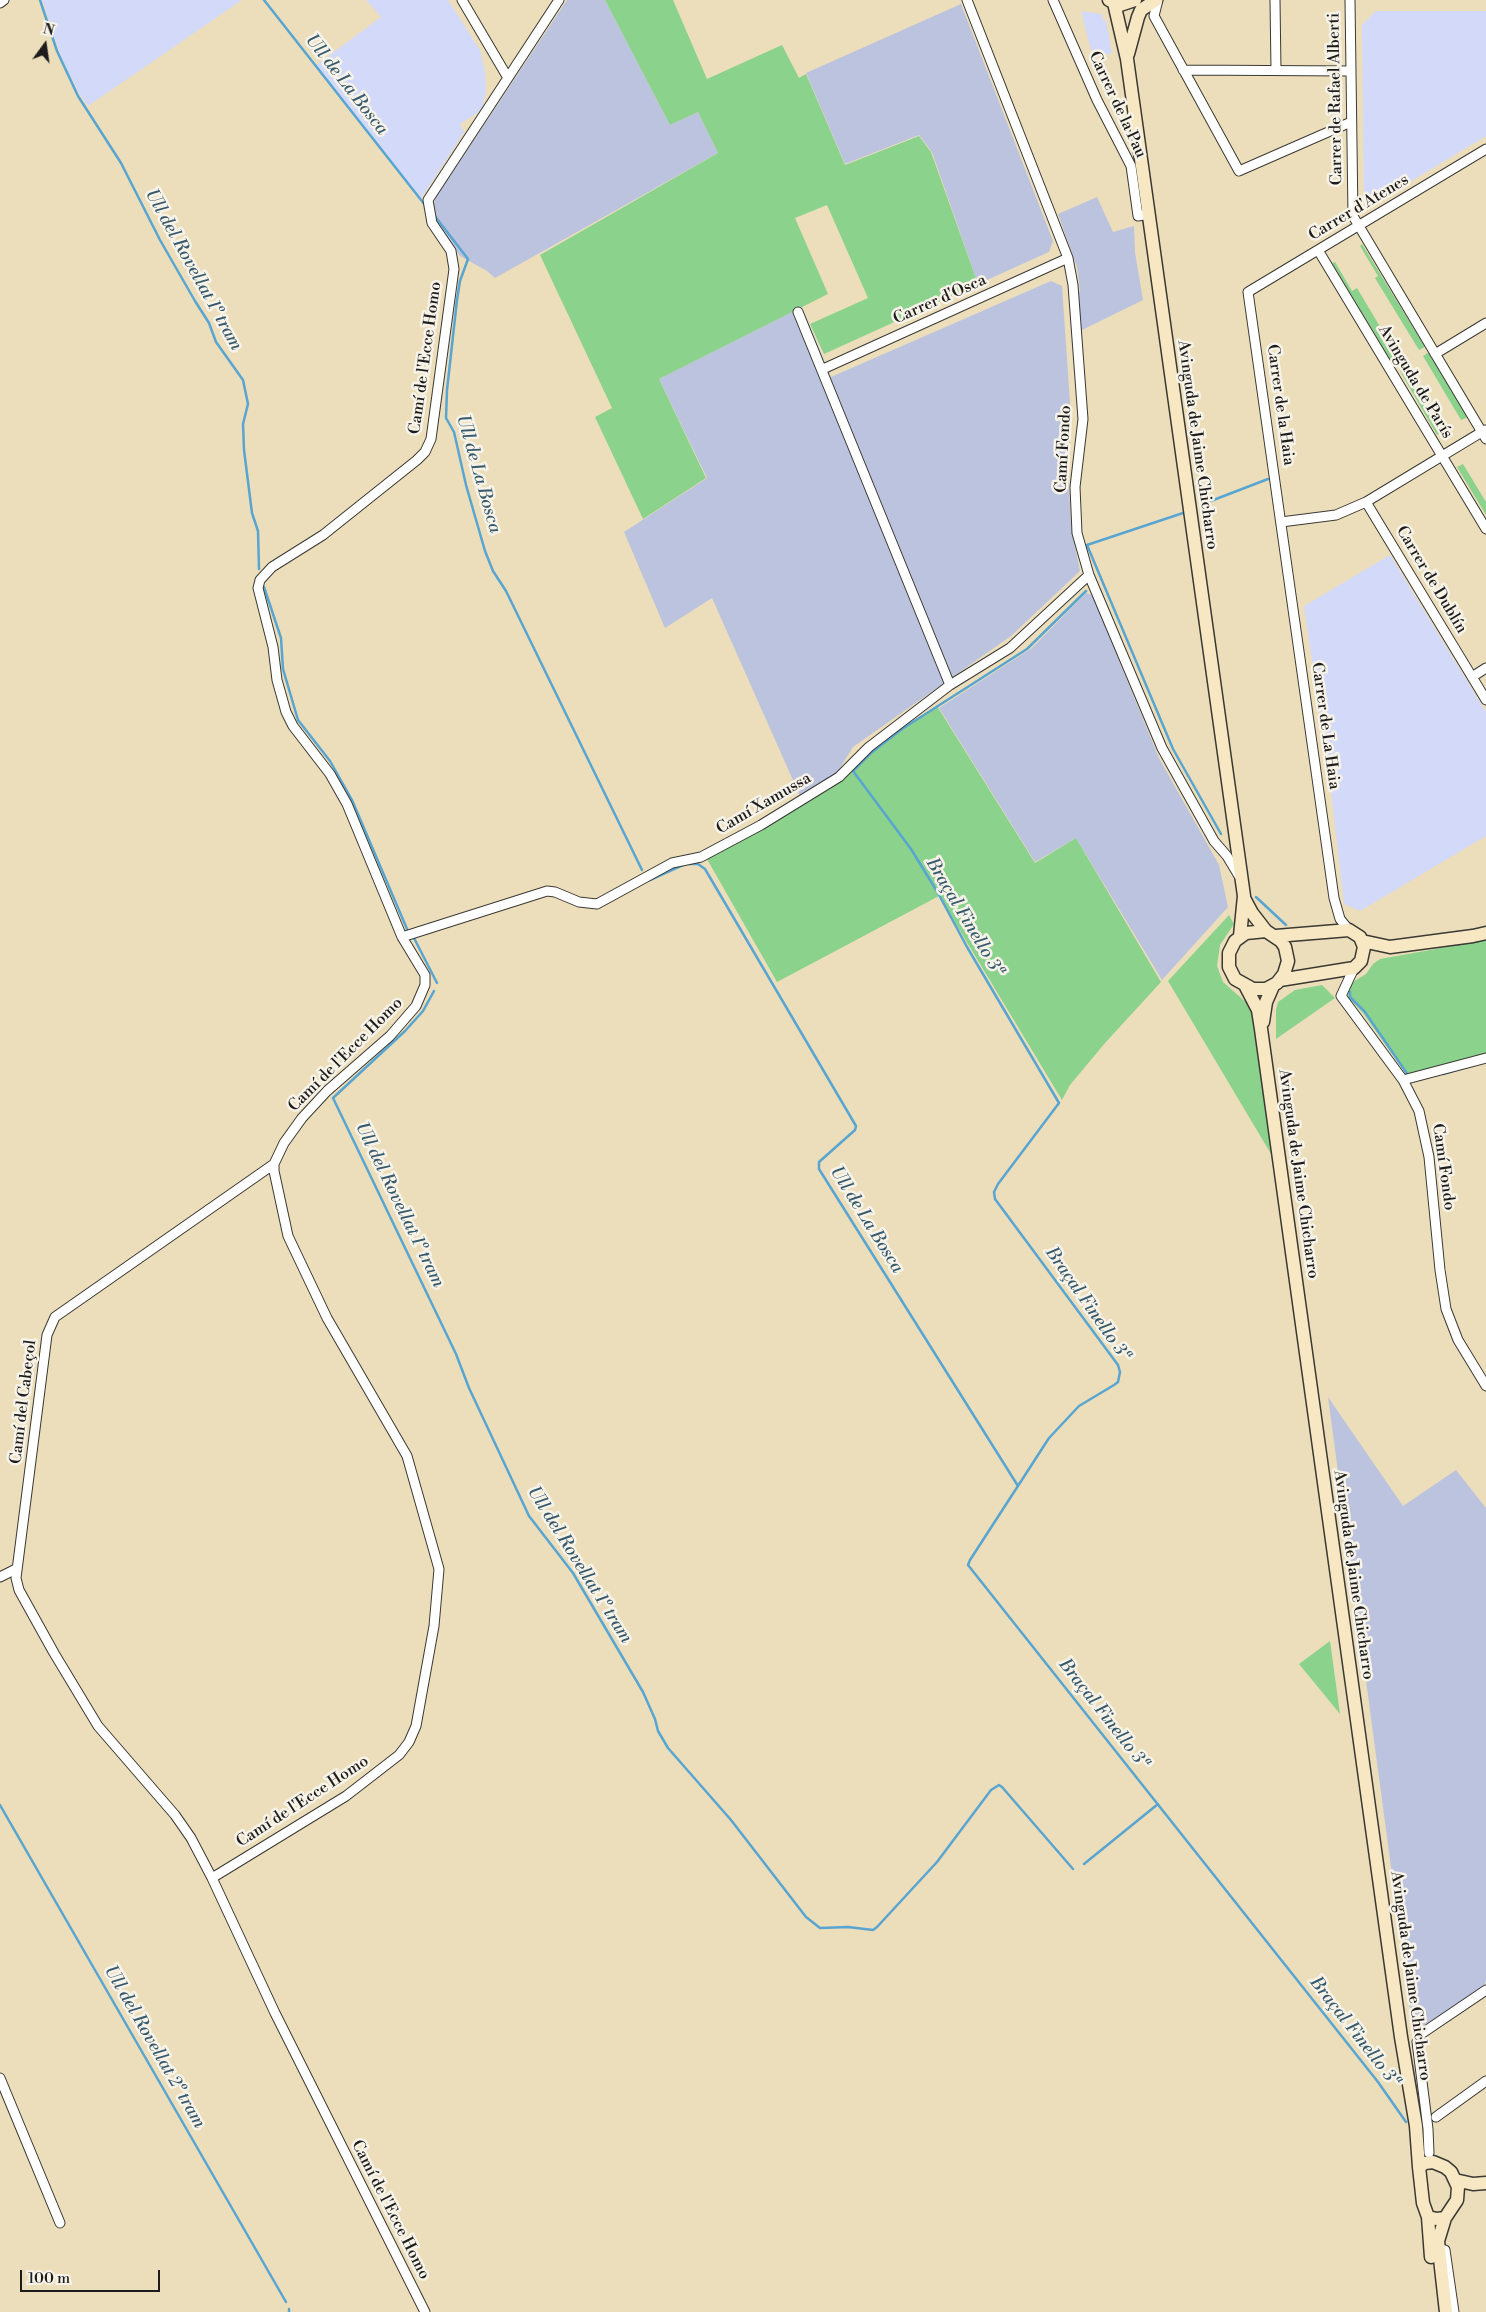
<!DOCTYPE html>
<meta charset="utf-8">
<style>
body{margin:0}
#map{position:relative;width:1486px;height:2312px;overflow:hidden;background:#ecdeba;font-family:"Libre Bodoni",serif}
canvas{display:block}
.north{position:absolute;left:20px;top:20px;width:50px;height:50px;-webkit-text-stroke:4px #f7f3e8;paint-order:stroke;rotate:14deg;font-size:14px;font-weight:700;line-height:20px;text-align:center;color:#1c1c1c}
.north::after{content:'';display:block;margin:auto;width:18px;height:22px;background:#1c1c1c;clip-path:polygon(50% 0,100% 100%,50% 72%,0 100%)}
.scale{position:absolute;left:20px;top:2270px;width:140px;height:22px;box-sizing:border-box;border:2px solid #1c1c1c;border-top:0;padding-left:6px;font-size:15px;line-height:18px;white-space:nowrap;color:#1c1c1c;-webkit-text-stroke:4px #f7f3e8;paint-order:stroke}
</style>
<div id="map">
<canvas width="1486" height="2312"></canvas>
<div class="north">N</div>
<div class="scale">100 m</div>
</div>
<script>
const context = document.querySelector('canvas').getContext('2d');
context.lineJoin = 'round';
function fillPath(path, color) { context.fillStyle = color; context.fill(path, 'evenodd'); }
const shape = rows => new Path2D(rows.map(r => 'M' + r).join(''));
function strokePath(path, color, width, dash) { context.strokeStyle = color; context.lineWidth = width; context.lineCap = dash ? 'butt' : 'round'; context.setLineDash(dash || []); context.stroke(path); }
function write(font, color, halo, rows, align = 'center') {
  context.font = font + ' "Libre Bodoni",serif'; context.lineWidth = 5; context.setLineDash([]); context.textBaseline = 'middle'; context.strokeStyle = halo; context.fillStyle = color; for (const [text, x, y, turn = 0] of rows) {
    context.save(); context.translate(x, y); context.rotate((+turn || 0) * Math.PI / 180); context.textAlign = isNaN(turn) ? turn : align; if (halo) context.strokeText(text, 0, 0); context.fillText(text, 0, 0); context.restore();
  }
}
fillPath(shape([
 [42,0,242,0,88,106,79,94,61,57],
 [366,0,448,0,480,50,485,71,486,91,482,108,476,114,460,124,464,132,421,199,315,66,381,17],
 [1081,11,1102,14,1103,20,1106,20,1112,53,1093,58],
 [1376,11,1486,11,1486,136,1372,205,1364,200,1362,25],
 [1390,555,1486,712,1486,836,1360,911,1344,904,1331,791,1304,606]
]), '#d3d9f9');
fillPath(shape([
 [567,0,605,0,670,125,698,112,718,153,495,278,487,271,460,256,437,221,434,204,436,197],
 [961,4,1053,241,1049,252,978,284,932,152,919,135,845,164,806,73],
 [1097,197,1113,232,1134,226,1135,252,1143,300,1078,332,1077,300,1080,290,1077,267,1058,214],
 [1051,281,1062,286,1070,403,1070,452,1068,470,1071,526,1080,571,1011,636,853,747,837,773,800,796,712,598,665,628,624,532,707,478,659,379,802,307,831,377],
 [1086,593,1092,595,1159,758,1219,865,1228,907,1162,980,1076,838,1035,862,939,708,1032,648],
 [1328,1397,1403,1506,1456,1470,1486,1508,1486,1980,1485,1984,1458,2005,1413,2031]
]), '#bcc3de');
fillPath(shape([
 [605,0,673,0,707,79,782,45,799,78,806,74,845,165,919,136,931,152,978,284,824,354,810,324,868,298,827,205,795,218,828,294,659,379,706,478,643,519,595,417,612,408,540,255,718,153,698,112,670,125],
 [1362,244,1425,347,1419,350,1375,278,1378,276,1360,246],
 [1335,262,1352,291,1357,288,1401,362,1394,366,1332,263],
 [1429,352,1468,417,1461,420,1423,356],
 [1405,369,1442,432,1437,435,1400,371],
 [1463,464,1486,502,1486,515,1457,467],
 [937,706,1035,863,1076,838,1161,982,1105,1043,1070,1085,1062,1100,939,896,777,982,707,859,853,770,870,752],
 [1229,915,1234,924,1220,945,1217,966,1223,982,1248,1004,1253,1017,1274,1159,1168,981],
 [1486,940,1486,1056,1407,1075,1363,1013,1348,997,1349,989,1353,982,1366,974,1373,964,1380,959],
 [1322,985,1335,998,1276,1039,1276,1010,1278,1002,1295,990],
 [1330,1641,1340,1714,1299,1664]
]), '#8bd28d');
strokePath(shape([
 [40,0,57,51,78,96,121,163,160,240,195,301,209,323,216,342,243,380,248,404,243,424,244,450,252,513,258,531,259,569],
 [264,0,425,205],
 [434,215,468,259,460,281,457,300,447,390,446,418,454,432,466,485,485,551,493,571,506,591,642,870],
 [1203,504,1268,479],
 [1183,513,1087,545,1173,749,1221,834],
 [264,587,281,638,283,669,298,720,330,761,352,800,407,929],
 [1086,591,1027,649,902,729,871,753,853,771,911,849,938,893,967,947,1059,1103,998,1184,994,1192,995,1199,1118,1365,1120,1372,1118,1382,1114,1385,1079,1406,1049,1438,970,1560,968,1565,1378,2082,1406,2122],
 [689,864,698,864,705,869,856,1126,855,1130,819,1162,819,1169,1018,1486],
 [650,880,683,865],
 [1256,897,1286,925],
 [414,938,437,983],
 [434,991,423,1011,405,1031,333,1098,456,1354,469,1388,529,1516,573,1573,643,1692,655,1719,658,1731,668,1748,731,1820,806,1917,820,1928,848,1927,873,1930,877,1927,937,1862,991,1790,999,1785,1002,1787,1073,1869],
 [1350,992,1350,997,1365,1012,1408,1075],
 [1443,1074,1467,1067],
 [0,1805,286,2302],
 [1084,1864,1158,1804],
 [289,2309,289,2312]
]), '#59a5d1', 2.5);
const street = shape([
 [462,0,508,78],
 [967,0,1068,258,1073,285,1083,419,1075,487,1077,533,1089,575,1162,748,1214,841,1227,856,1239,876],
 [1053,0,1097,100,1131,166,1138,216,1149,214],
 [1158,0,1154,16,1239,171,1351,122],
 [1275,0,1276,70],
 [1350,0,1353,216,1486,439],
 [0,3,4,0],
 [1183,70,1351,71],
 [1318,250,1486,529],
 [798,312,950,685],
 [1435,354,1486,323],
 [823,369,1068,258],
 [1366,502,1486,700],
 [1281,522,1336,515,1366,502,1485,430],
 [1472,677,1486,668],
 [1349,930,1340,919,1334,898,1248,292,1486,149],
 [402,937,547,891,555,892,579,902,597,904,672,863,701,857,761,825,839,777,869,747,950,685,1010,648,1089,575],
 [1354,968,1341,996,1403,1080,1419,1111,1429,1157,1440,1270,1446,1309,1458,1340,1486,1386],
 [1403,1080,1486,1058],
 [274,1164,55,1317,47,1335,16,1578,19,1590,54,1653,98,1726,175,1815,191,1838,212,1878,275,2013,425,2312],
 [0,1577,16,1569],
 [212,1878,346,1796,399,1755,409,1742,416,1726,434,1626,439,1569,407,1456,327,1318,288,1236,274,1171,274,1164,284,1143,302,1118,327,1091,390,1036,416,1006,425,985,425,975,402,937,347,804,330,774,293,726,286,712,277,680,273,647,258,588,260,580,272,567,323,535,417,460,425,452,431,439,454,269,451,251,432,223,428,200,559,0],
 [0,2078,60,2223],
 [1436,2117,1486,2081],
 [1429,2153,1428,2129,1417,2042,1421,2034,1486,1990],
 [1445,2250,1454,2312]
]);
const secondary = shape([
 [1109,0,1120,5,1135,0],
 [1114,3,1127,59,1244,896,1240,936],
 [1128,54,1138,17,1141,10,1156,0],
 [1244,898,1252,913,1266,931,1281,941,1285,947,1288,961,1284,974,1277,983,1266,989,1253,989,1235,979,1229,967,1229,953,1235,941,1246,933,1266,931],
 [1276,936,1349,930,1360,937,1364,947,1361,961,1354,968,1280,980],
 [1362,941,1390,947,1473,936,1486,933],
 [1246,987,1258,1010,1261,1029,1401,2037,1416,2126,1419,2167],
 [1263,1022,1266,1002,1273,986],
 [1455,2180,1473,2184,1486,2183],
 [1428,2217,1431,2257],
 [1445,2218,1437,2219,1428,2217,1423,2203,1419,2167,1425,2163,1433,2162,1445,2167,1451,2172,1458,2187,1457,2200,1445,2218,1438,2241,1446,2312]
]);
strokePath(street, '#3b3934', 11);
strokePath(secondary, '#3b3934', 15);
strokePath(street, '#fff', 9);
strokePath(secondary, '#f7e8c3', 12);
write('16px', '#1c1c1c', '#f7f3e8', [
 ["Carrer de Rafael Alberti",1336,99,-91],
 ["Carrer de la Pau",1117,105,65],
 ["Carrer d'Atenes",1359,208,-31],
 ["Carrer d'Osca",940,300,-24],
 ["Camí de l'Ecce Homo",426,358,-82],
 ["Avinguda de París",1415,382,59],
 ["Carrer de la Haia",1280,405,82],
 ["Avinguda de Jaime Chicharro",1197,445,82],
 ["Camí Fondo",1064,449,-87],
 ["Carrer de Dublín",1431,580,59],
 ["Carrer de La Haia",1325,726,82],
 ["Camí Xamussa",764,804,-30],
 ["Camí de l'Ecce Homo",346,1055,-45],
 ["Camí Fondo",1443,1167,82],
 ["Avinguda de Jaime Chicharro",1298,1174,82],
 ["Camí del Cabeçol",24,1402,-83],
 ["Avinguda de Jaime Chicharro",1353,1575,82],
 ["Camí de l'Ecce Homo",303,1802,-33],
 ["Avinguda de Jaime Chicharro",1410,1976,82],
 ["Camí de l'Ecce Homo",390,2210,63]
]);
write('italic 18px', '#375a6d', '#f7f3e8', [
 ["Ull de La Bosca",346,85,52],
 ["Ull del Rovellat 1º tram",193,270,61],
 ["Ull de La Bosca",478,474,74],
 ["Braçal Finello 3ª",964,917,59],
 ["Ull del Rovellat 1º tram",399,1205,64],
 ["Ull de La Bosca",866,1220,58],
 ["Braçal Finello 3ª",1087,1304,55],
 ["Ull del Rovellat 1º tram",579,1565,58],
 ["Braçal Finello 3ª",1103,1714,52],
 ["Braçal Finello 3ª",1354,2032,52],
 ["Ull del Rovellat 2º tram",154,2047,60]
]);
</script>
